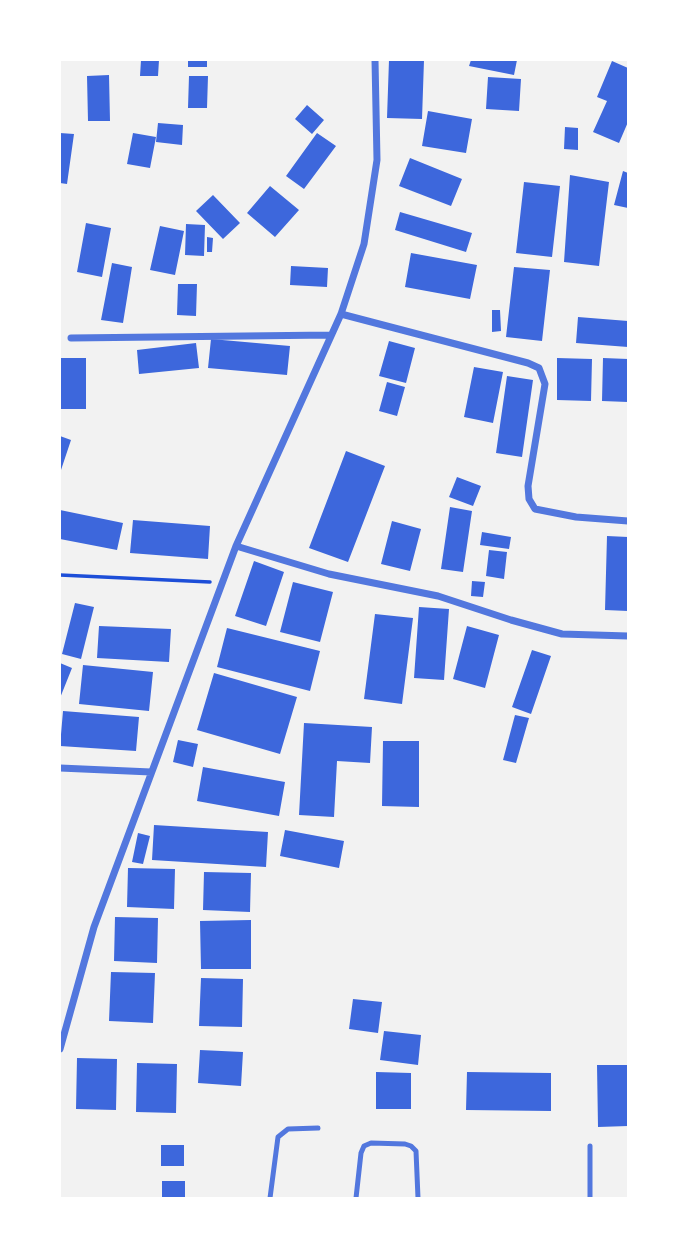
<!DOCTYPE html>
<style>
body{margin:0}
#map{position:relative;width:688px;height:1258px;overflow:hidden;background:#f2f2f2;font-family:"Noto Sans",sans-serif}
canvas{display:block}
.frame{position:absolute;inset:0;border:61px solid #fff;pointer-events:none}
</style>
<div id="map">
<canvas width="688" height="1258"></canvas>
<div class="frame"></div>
</div>
<script>
const context = document.querySelector('canvas').getContext('2d');
context.lineJoin = 'round';
function fillPath(path, color) { context.fillStyle = color; context.fill(path, 'evenodd'); }
const shape = rows => new Path2D(rows.map(r => 'M' + r).join(''));
function strokePath(path, color, width, dash) { context.strokeStyle = color; context.lineWidth = width; context.lineCap = dash ? 'butt' : 'round'; context.setLineDash(dash || []); context.stroke(path); }
fillPath(shape([
 [141,60,159,60,158,76,140,76],
 [188,60,207,60,207,67,188,67],
 [389,60,424,60,422,119,387,118],
 [471,60,517,60,514,75,469,66],
 [612,61,628,68,628,122,619,143,593,132,607,101,597,97],
 [109,75,110,121,88,121,87,76],
 [189,76,208,76,207,108,188,108],
 [488,77,521,79,519,111,486,109],
 [307,105,324,120,312,134,295,119],
 [428,111,472,119,466,153,422,146],
 [158,123,183,125,182,145,156,142],
 [565,127,578,128,578,150,564,149],
 [60,133,74,134,67,184,60,183],
 [133,133,156,137,150,168,127,164],
 [317,133,336,146,304,189,286,176],
 [410,158,462,179,451,206,399,186],
 [623,171,628,173,628,208,614,205],
 [570,175,609,182,599,266,564,262],
 [524,182,560,186,552,257,516,253],
 [270,186,299,210,275,237,247,213],
 [213,195,240,223,223,239,196,211],
 [400,212,472,233,466,252,395,230],
 [86,223,111,228,102,277,77,272],
 [186,224,205,225,204,256,185,255],
 [160,226,184,231,175,275,150,270],
 [207,237,213,238,212,252,207,252],
 [411,253,477,265,470,299,405,287],
 [112,263,132,267,123,323,101,320],
 [291,266,328,268,327,287,290,285],
 [514,267,550,270,542,341,506,337],
 [178,284,197,284,196,316,177,315],
 [492,310,500,310,501,331,492,332],
 [578,317,628,321,628,347,576,343],
 [211,339,290,346,287,375,208,368],
 [389,341,415,348,406,383,379,376],
 [196,343,199,368,139,374,137,350],
 [60,358,86,358,86,409,60,409],
 [557,358,592,359,591,401,557,400],
 [603,358,628,359,628,402,602,401],
 [474,367,503,372,493,423,464,417],
 [507,376,533,380,522,457,496,453],
 [387,382,405,387,397,416,379,411],
 [60,436,71,440,60,473],
 [346,451,385,466,348,562,309,548],
 [457,477,481,486,473,506,449,497],
 [450,507,472,511,463,572,441,569],
 [60,510,123,523,117,550,60,539],
 [133,520,210,526,208,559,130,553],
 [392,521,421,529,410,571,381,564],
 [482,532,511,537,509,549,480,545],
 [607,536,628,537,628,611,605,610],
 [489,550,507,552,504,579,486,576],
 [254,561,284,572,266,626,235,616],
 [472,581,485,582,483,597,471,596],
 [293,582,333,592,320,642,280,632],
 [75,603,94,607,81,659,62,654],
 [419,607,449,609,444,680,414,678],
 [375,614,413,618,402,704,364,699],
 [99,626,171,629,169,662,97,658],
 [467,626,499,635,485,688,453,679],
 [227,628,320,651,310,691,217,667],
 [532,650,551,656,531,714,512,707],
 [60,663,72,668,60,698],
 [83,665,153,672,149,711,79,704],
 [214,673,297,697,280,754,197,730],
 [63,711,139,717,136,751,60,746],
 [515,715,529,718,516,763,503,760],
 [304,723,372,727,370,763,337,761,334,817,299,815],
 [178,740,198,744,193,767,173,762],
 [383,741,419,741,419,807,382,806],
 [203,767,285,782,279,816,197,801],
 [154,825,268,832,266,867,152,860],
 [285,830,344,841,339,868,280,856],
 [138,833,150,836,143,864,132,862],
 [128,868,175,869,174,909,127,907],
 [204,872,251,873,250,912,203,910],
 [115,917,158,918,157,963,114,961],
 [251,920,251,969,201,969,200,921],
 [111,972,155,973,153,1023,109,1021],
 [201,978,243,979,242,1027,199,1026],
 [353,999,382,1002,378,1033,349,1029],
 [384,1031,421,1035,418,1065,380,1060],
 [200,1050,243,1052,241,1086,198,1083],
 [77,1058,117,1059,116,1110,76,1109],
 [137,1063,177,1064,176,1113,136,1112],
 [597,1065,628,1065,628,1126,598,1127],
 [376,1072,411,1073,411,1109,376,1109],
 [467,1072,551,1073,551,1111,466,1110],
 [161,1145,184,1145,184,1166,161,1166],
 [162,1181,185,1181,185,1198,162,1198]
]), '#3d67dc');
strokePath(shape([
 [60,575,210,582]
]), '#1d4ed8', 3.5);
strokePath(shape([
 [270,1198,278,1137,288,1129,318,1128],
 [356,1198,361,1153,364,1146,371,1143,405,1144,411,1146,416,1151,418,1198],
 [590,1198,590,1146]
]), '#5277de', 5);
strokePath(shape([
 [341,314,528,363,539,368,545,384,528,486,529,499,535,509,576,517,628,521],
 [71,338,331,335],
 [236,546,329,574,438,596,511,620,562,634,628,636],
 [60,768,151,772],
 [60,1049,94,927,236,546,341,314,364,244,377,160,375,60]
]), '#5277de', 7);
</script>
